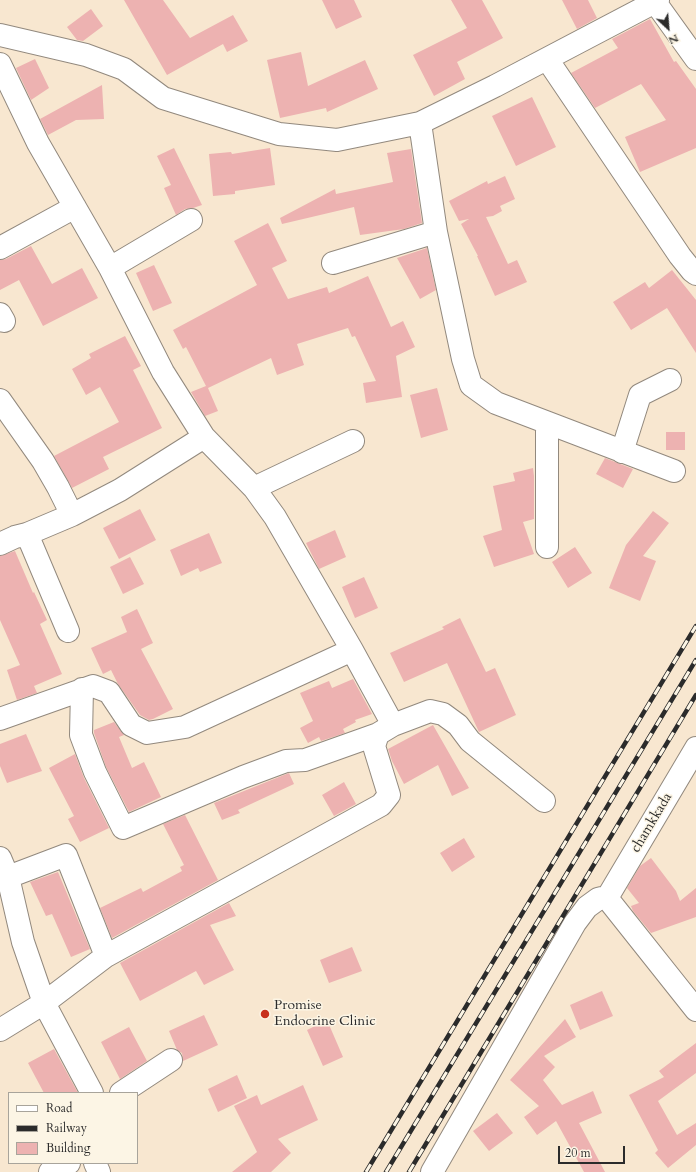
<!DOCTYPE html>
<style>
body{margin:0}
#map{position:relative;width:696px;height:1172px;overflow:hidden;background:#f8e7d0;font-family:Cardo,serif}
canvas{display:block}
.legend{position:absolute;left:8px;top:1092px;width:130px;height:72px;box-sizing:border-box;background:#fcf5e5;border:1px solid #a8a49b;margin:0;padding:5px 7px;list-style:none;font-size:12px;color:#2b2b2b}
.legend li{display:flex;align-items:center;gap:8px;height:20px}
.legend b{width:20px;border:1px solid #a8a49b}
.north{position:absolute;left:648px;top:8px;width:40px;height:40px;-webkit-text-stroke:3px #fcf5e5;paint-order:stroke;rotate:154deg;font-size:11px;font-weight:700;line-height:16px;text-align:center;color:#2b2b2b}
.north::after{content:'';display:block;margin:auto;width:14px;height:18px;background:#2b2b2b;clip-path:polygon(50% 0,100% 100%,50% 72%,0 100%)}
.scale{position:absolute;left:558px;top:1146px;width:67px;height:18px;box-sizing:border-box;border:2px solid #2b2b2b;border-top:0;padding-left:5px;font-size:12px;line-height:14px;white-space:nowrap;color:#2b2b2b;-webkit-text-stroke:3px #fcf5e5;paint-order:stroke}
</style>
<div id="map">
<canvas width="696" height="1172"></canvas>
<ul class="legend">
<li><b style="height:5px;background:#fff"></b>Road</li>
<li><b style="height:5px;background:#2b2b2b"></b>Railway</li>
<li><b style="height:11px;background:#edb2b1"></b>Building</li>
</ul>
<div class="north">N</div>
<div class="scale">20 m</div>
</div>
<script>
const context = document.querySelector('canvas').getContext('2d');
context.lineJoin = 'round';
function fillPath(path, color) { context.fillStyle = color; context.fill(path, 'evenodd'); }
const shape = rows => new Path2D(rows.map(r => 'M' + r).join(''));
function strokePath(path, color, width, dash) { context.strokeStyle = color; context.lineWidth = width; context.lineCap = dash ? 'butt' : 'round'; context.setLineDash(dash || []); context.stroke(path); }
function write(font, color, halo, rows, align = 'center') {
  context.font = font + ' Cardo,serif'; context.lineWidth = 3; context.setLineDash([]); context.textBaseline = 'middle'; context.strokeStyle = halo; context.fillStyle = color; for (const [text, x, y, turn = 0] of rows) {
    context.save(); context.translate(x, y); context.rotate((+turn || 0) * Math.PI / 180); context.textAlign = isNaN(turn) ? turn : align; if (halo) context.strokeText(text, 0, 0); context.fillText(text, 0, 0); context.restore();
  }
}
fillPath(shape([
 [124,0,163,0,190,38,233,15,248,41,227,52,223,44,167,75],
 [322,0,354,0,362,17,336,29],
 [451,0,482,0,503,38,457,62,465,79,434,96,413,55,467,28],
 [562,0,588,0,597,18,577,29],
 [91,9,103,26,83,41,77,40,67,27],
 [650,19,674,62,676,61,696,89,696,148,640,172,625,137,666,120,641,84,595,108,571,73,618,48,612,39],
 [301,52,308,86,365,60,378,89,327,112,326,108,280,118,267,60],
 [35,59,49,88,31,100,16,68],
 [102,85,104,119,76,120,48,135,40,119],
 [532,97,556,147,516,166,492,116],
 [174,148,202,205,193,208,185,209,176,215,164,188,171,185,157,156],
 [270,148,275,185,235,191,235,194,213,196,209,154,231,152,232,154],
 [411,149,422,223,404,229,360,235,354,207,282,224,280,218,335,189,336,194,393,182,387,153],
 [505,176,515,199,500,206,502,211,493,216,486,217,508,264,517,260,527,282,495,296,477,256,478,256,461,224,469,219,459,221,449,201,487,181,488,184],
 [268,223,287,261,272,268,288,299,327,287,329,293,368,276,391,327,403,321,415,347,396,356,402,397,366,403,363,383,376,381,355,336,352,337,348,328,297,344,304,365,277,375,271,358,208,388,218,411,205,416,191,392,206,386,186,347,183,349,173,330,257,285,234,241],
 [31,246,52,284,82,268,98,298,43,326,19,280,0,290,0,260,6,259],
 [427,248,436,290,420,299,397,258],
 [154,265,172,303,153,311,136,273],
 [672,270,696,300,696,353,667,308,631,330,613,302,645,282,649,288],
 [125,336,141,366,133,370,162,428,103,457,109,469,72,488,54,456,119,422,100,387,86,395,72,369,91,358,89,354],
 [437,388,448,430,421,438,410,395],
 [666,432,685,432,685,450,666,450],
 [605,458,633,469,623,488,596,474],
 [533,468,534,476,534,519,523,522,534,554,494,567,483,536,502,530,493,486,515,481,513,473],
 [140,509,156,540,119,559,103,528],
 [653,511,669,523,643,556,656,561,640,601,609,588,626,545],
 [335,530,346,557,319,569,306,543],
 [209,533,222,563,200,572,198,568,181,576,170,550],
 [575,547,592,573,568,588,552,562],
 [15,551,33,593,34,592,47,620,40,624,62,674,34,686,37,693,17,700,7,670,20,665,0,620,0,556],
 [130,557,144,584,123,594,110,567],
 [364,577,378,608,355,618,342,587],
 [137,609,153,643,141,649,173,709,153,719,149,720,140,715,118,684,111,670,103,674,91,648,127,632,121,617],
 [460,618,486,672,495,668,516,715,479,732,447,663,404,682,390,653,444,629,442,627],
 [353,679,372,714,355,720,356,722,343,729,345,733,321,741,319,737,308,743,300,728,313,721,300,693,329,681,332,688],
 [114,722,124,735,119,737,132,768,144,762,161,797,129,812,106,767,94,733,94,730],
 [433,725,469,788,452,796,438,765,404,784,392,761,388,749],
 [26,734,42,771,7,783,0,766,0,744],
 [75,754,84,778,109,828,80,842,68,819,74,816,49,768],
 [289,773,294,784,238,810,240,813,222,820,214,803],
 [344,782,356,804,334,816,322,795],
 [185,815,218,880,112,938,100,908,141,888,143,892,182,871,180,867,184,865,163,824],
 [464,838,475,857,452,872,440,853],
 [651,858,676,891,680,901,696,888,696,917,651,933,633,911,631,906,639,903,627,888,640,866],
 [58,872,90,949,71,957,52,914,46,916,30,882],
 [229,903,236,916,210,925,234,970,204,985,196,971,140,1001,120,963],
 [352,947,362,971,329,983,320,960],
 [602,991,613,1016,580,1030,570,1005],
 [204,1015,218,1045,183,1061,182,1053,177,1050,169,1031],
 [565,1019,576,1037,544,1056,555,1067,543,1080,562,1105,593,1091,602,1113,579,1123,605,1172,584,1172,556,1121,537,1135,524,1117,539,1106,510,1080],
 [327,1020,343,1057,323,1066,307,1030],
 [129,1027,147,1061,120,1079,101,1042],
 [696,1043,696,1073,658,1101,677,1135,696,1123,696,1145,668,1168,655,1153,658,1150,629,1095,664,1077,659,1071],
 [54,1049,78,1093,44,1093,28,1063],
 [237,1075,247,1098,218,1112,208,1089],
 [303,1085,318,1120,278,1139,291,1153,271,1172,232,1172,257,1152,234,1106,257,1095,261,1105],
 [497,1113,513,1133,489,1151,473,1131]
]), '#edb2b1');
const minor = shape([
 [658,0,655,2,696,59],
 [0,35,86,55,124,69,163,98,279,134,337,140,420,123,495,86,655,2],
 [547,59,680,256,692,271,696,274],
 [0,64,38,143,110,268,163,372,204,437,254,488,275,517,352,650,393,725,378,734,374,746,389,795,381,805,106,956,44,1003,0,1030],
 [420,123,436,232,463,359,471,385,496,403,674,471],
 [0,248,75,207],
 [333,263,436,232],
 [110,268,191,220],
 [0,314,4,321],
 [0,400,43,461,58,487,72,515,120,490,204,437],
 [622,452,640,395,670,380],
 [254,488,353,441],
 [27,534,68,631],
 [0,544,15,537,27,534,72,515],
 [547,547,547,423],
 [82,689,81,735,95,772,123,828,243,777,286,761,305,760,378,734],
 [0,719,93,686,109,692,131,725,147,733,185,727,352,650],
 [393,725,430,711,443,714,458,725,470,741,544,801],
 [0,858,8,877,23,942,44,1003,92,1093],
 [8,877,66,855,106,956],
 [607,898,696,748],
 [121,1093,171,1060],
 [95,1163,99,1172],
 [50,1172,69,1163],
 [432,1172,575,923,587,907,598,899,602,898,607,898,696,1010]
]);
strokePath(minor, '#92897e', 24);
strokePath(minor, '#fff', 22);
const rail = shape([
 [366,1172,696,626],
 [386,1172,696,660],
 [409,1172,696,695]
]);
strokePath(rail, '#2b2b2b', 4.5);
strokePath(rail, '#fcf5e5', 3, [9]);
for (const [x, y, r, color] of [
 [265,1014,5,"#c8321e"]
]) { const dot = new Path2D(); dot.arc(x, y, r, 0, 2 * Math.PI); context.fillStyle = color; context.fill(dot); strokePath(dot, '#fcf5e5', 1.5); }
write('14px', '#2b2b2b', '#fcf5e5', [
 ["chamkkada",652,823,-59]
]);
write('14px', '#2b2b2b', '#fcf5e5', [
 ["Promise",274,1006],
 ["Endocrine Clinic",274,1022]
], 'left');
</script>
